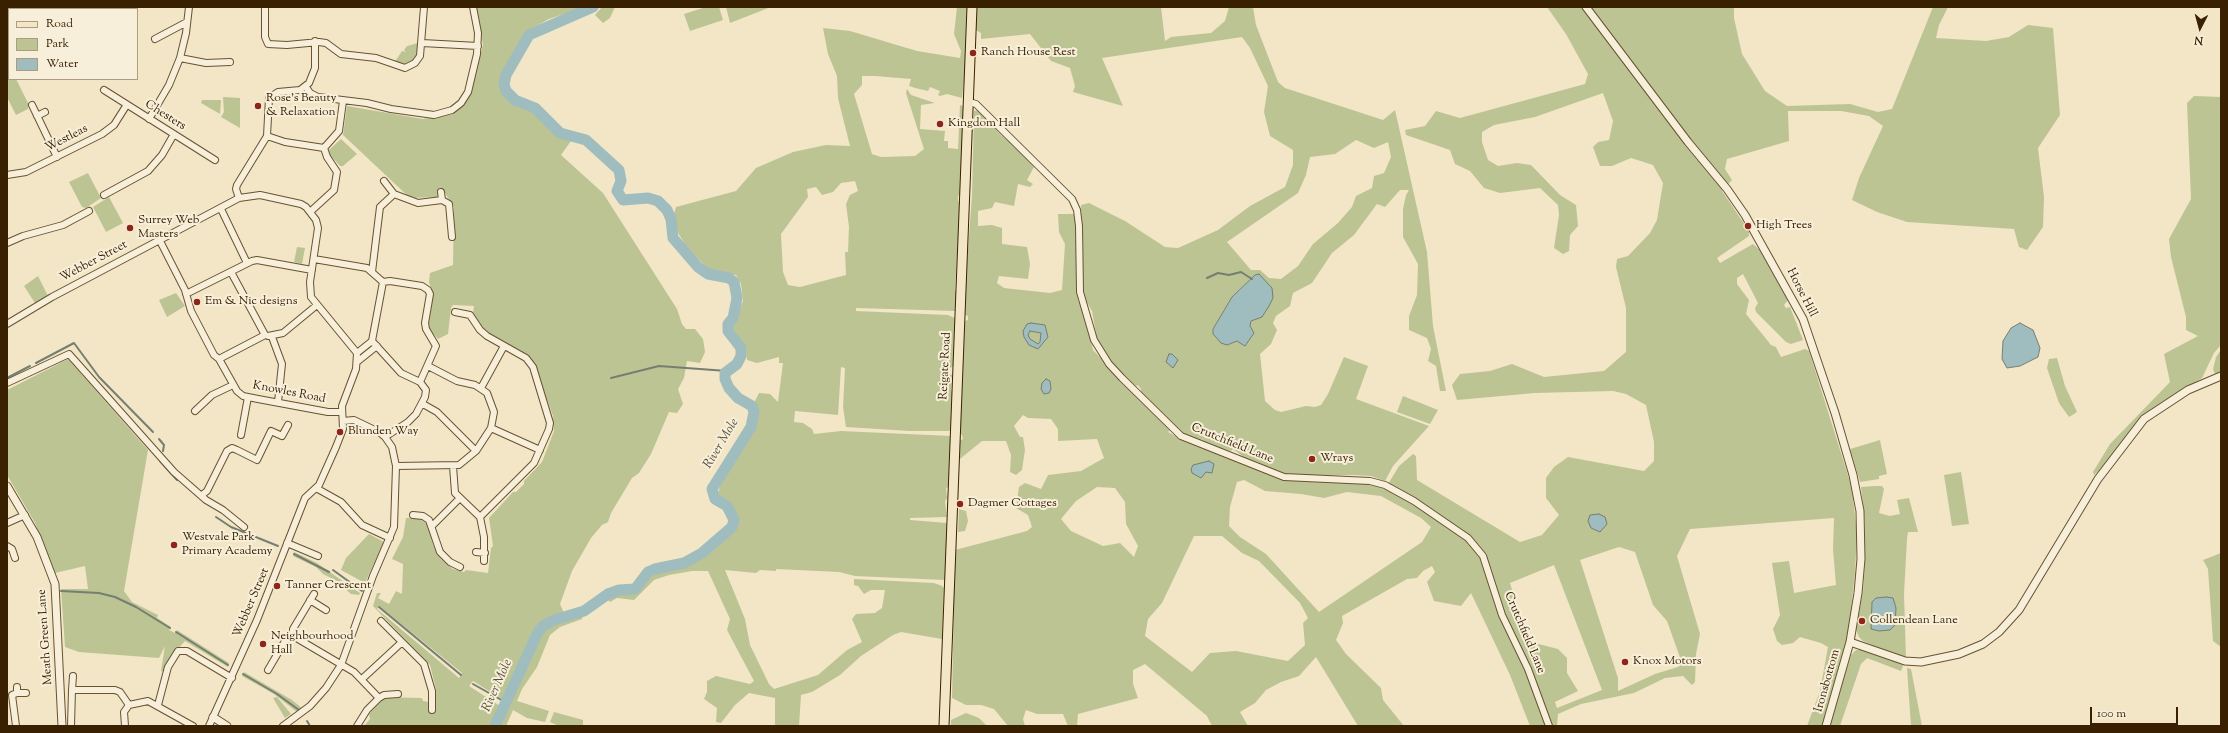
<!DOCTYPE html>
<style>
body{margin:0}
#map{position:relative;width:2228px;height:733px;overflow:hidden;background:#f2e6c6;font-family:"Sorts Mill Goudy",serif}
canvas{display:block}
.frame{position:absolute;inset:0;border:8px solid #392000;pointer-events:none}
.legend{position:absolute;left:8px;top:8px;width:130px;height:72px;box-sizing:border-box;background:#f7efda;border:1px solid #ab9c83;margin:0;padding:5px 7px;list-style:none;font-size:12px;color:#392000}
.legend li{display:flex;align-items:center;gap:8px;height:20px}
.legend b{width:20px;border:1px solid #ab9c83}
.north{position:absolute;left:2180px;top:8px;width:40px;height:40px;-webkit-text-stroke:3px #f7efda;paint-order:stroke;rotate:186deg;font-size:11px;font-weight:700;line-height:16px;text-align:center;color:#392000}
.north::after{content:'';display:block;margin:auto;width:14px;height:18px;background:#392000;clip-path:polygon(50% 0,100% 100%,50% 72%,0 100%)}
.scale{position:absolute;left:2090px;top:707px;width:88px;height:18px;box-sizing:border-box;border:2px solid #392000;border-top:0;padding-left:5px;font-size:12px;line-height:14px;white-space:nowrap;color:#392000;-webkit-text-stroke:3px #f7efda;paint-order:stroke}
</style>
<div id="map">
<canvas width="2228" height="733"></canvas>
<div class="frame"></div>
<ul class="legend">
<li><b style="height:5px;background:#f2e6c6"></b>Road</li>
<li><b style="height:11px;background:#bcc494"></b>Park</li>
<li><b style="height:11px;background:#9fbdbe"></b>Water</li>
</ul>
<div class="north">N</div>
<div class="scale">100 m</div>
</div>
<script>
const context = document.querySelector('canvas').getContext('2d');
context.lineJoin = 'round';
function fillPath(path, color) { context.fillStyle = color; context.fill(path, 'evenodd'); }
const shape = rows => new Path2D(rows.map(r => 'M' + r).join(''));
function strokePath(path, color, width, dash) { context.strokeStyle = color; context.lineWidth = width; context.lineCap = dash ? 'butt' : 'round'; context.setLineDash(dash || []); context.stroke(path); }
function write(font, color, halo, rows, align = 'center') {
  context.font = font + ' "Sorts Mill Goudy",serif'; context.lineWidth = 4; context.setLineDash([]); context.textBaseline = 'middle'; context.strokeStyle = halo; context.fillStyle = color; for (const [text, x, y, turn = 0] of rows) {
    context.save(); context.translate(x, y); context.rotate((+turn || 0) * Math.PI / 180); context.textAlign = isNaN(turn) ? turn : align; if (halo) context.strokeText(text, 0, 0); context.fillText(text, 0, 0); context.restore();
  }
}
fillPath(shape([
 [476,7,585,7,549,19,526,32,502,78,502,87,506,97,515,104,533,110,554,134,571,141,561,155,603,193,677,309,682,324,686,329,695,329,703,339,705,352,700,363,687,361,684,378,678,389,683,404,677,413,669,412,651,454,639,473,632,478,611,513,608,522,602,525,591,538,572,571,560,604,564,613,552,618,532,634,515,678,503,700,473,681,469,686,500,706,491,726,364,726,370,719,369,714,385,697,422,698,423,701,429,702,431,712,434,713,436,689,430,665,373,606,377,593,381,593,378,598,389,604,396,591,402,594,403,564,392,559,403,537,406,518,418,518,428,524,433,545,441,559,453,569,464,572,466,570,488,573,491,548,493,546,489,518,513,492,516,492,524,484,524,481,542,462,554,431,553,416,534,364,521,351,487,333,473,314,474,306,453,305,451,308,448,334,438,339,428,328,433,294,429,282,430,273,453,265,454,207,443,190,438,190,437,197,410,198,343,135,347,106,423,119,453,114,466,102,472,86,483,45],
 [379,606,462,673,459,678,377,609],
 [602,7,615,7,610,18,603,23,595,15],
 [706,7,719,7,723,20,690,31,684,14],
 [726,7,771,7,730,23],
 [957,7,969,7,968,45,962,98,947,94,940,96,938,95,940,91,930,87,928,91,915,88,909,86,911,79,875,76,862,76,862,85,854,94,872,154,881,157,915,156,924,149,906,93,907,89,911,95,935,103,921,105,920,129,945,131,944,141,948,141,948,148,958,149,960,105,963,106,965,110,962,177,960,194,958,196,958,201,960,203,955,290,957,291,955,311,856,308,856,311,948,315,955,318,954,366,950,368,949,374,952,375,951,390,953,392,952,430,948,431,910,431,846,427,843,407,845,368,841,367,838,415,795,411,794,422,803,423,812,429,814,434,841,431,951,436,949,487,946,488,947,498,945,501,947,517,910,518,910,520,947,523,945,580,855,576,839,572,776,569,776,571,760,570,756,573,725,570,745,619,750,645,769,684,774,689,818,675,847,650,862,642,852,619,856,614,875,613,882,608,885,590,871,590,864,594,858,586,854,585,854,579,934,583,942,586,944,588,942,639,901,632,893,635,861,656,840,675,812,692,801,695,799,726,775,726,775,698,749,693,735,705,721,723,716,722,717,708,704,699,707,692,707,681,716,676,750,684,754,681,727,630,730,619,708,571,692,571,669,575,654,580,634,600,617,598,610,602,607,599,615,594,628,594,639,591,651,574,683,567,704,556,715,544,729,534,737,524,736,516,731,505,718,496,721,479,754,429,759,411,755,401,759,393,770,394,778,402,783,363,779,363,779,357,757,363,747,360,746,351,732,327,743,301,741,284,736,275,709,270,686,246,677,231,674,214,676,207,736,191,756,168,793,152,826,145,850,146,838,98,837,76,828,54,823,28,850,31,917,51,960,58,961,51,954,34],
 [855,181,858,191,850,195,846,204,849,227,848,252,845,252,846,275,800,287,788,285,783,272,781,234,808,197,807,189,816,187,822,195,833,192,841,183],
 [976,7,1161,7,1165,41,1171,37,1211,33,1225,21,1229,7,1253,7,1256,25,1278,82,1285,88,1383,120,1395,110,1427,252,1433,326,1446,391,1440,391,1436,366,1428,361,1431,349,1427,338,1409,330,1409,316,1417,295,1418,264,1403,237,1403,209,1406,195,1409,190,1400,190,1385,207,1377,204,1354,235,1332,253,1312,283,1293,293,1290,306,1276,316,1273,323,1277,330,1271,344,1260,354,1265,401,1275,410,1281,412,1306,406,1315,407,1321,405,1328,394,1344,357,1368,366,1356,399,1429,426,1393,466,1385,481,1371,476,1353,475,1288,476,1245,458,1233,449,1231,451,1206,444,1202,439,1199,441,1185,435,1179,431,1141,392,1141,389,1138,385,1136,386,1126,378,1112,364,1097,340,1092,311,1085,299,1083,288,1081,205,1089,203,1125,221,1165,247,1178,248,1218,230,1250,206,1285,187,1293,165,1293,150,1270,136,1264,112,1268,86,1250,48,1242,37,1102,58,1123,106,1073,92,1075,86,1070,68,1051,61,1030,34,981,39,981,33,976,30],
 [1356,140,1374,148,1388,142,1391,157,1384,173,1374,176,1372,188,1356,196,1352,207,1338,223,1313,244,1298,266,1281,279,1269,278,1260,270,1251,270,1227,242,1298,193,1306,175,1310,157,1335,154],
 [1255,275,1262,316,1251,321,1250,326,1253,333,1245,346,1237,341,1227,345,1213,329,1232,297],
 [1547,7,1734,7,1734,18,1742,54,1765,91,1787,106,1850,104,1878,112,1892,109,1933,7,1948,7,1939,25,1936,38,1986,41,2009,37,2028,25,2053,28,2060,115,2038,148,2044,197,2043,227,2027,250,2019,247,2014,229,1907,222,1877,212,1852,200,1859,178,1883,126,1869,116,1841,111,1788,111,1789,141,1727,159,1725,169,1732,180,1722,191,1749,231,1749,236,1717,258,1720,263,1753,244,1760,250,1788,300,1784,305,1786,308,1790,307,1803,340,1791,344,1786,342,1756,312,1755,308,1758,303,1743,274,1737,278,1737,284,1749,300,1746,314,1771,345,1776,347,1781,357,1805,349,1809,351,1852,488,1857,535,1855,572,1849,629,1839,672,1831,721,1851,655,1856,650,1863,650,1904,663,1901,671,1867,658,1861,664,1840,726,1807,726,1820,691,1828,647,1821,643,1800,637,1793,643,1782,645,1777,641,1773,629,1780,615,1772,563,1789,561,1794,593,1836,585,1833,549,1834,518,1690,529,1677,556,1700,634,1696,654,1695,682,1692,685,1683,676,1665,678,1634,693,1581,704,1558,714,1557,726,1530,726,1510,675,1471,593,1461,606,1434,601,1427,582,1435,572,1432,566,1423,571,1417,578,1407,579,1342,616,1343,623,1336,640,1346,654,1381,688,1383,700,1404,726,1358,726,1316,657,1299,676,1281,682,1266,690,1255,703,1240,712,1248,726,1212,726,1207,716,1145,664,1133,670,1133,684,1138,698,1078,714,1077,726,1068,726,1063,714,1037,714,1026,710,1023,719,1025,726,1008,726,994,709,981,705,966,705,952,698,955,550,1027,531,1032,527,1028,515,1016,508,1019,487,1025,483,1041,489,1048,475,1081,471,1104,458,1097,439,1058,441,1058,429,1051,419,1028,418,1023,415,1014,426,1020,437,1023,437,1025,450,1022,470,1016,475,1010,472,1011,455,1006,441,982,441,960,459,959,441,963,439,962,435,960,433,965,321,968,320,968,316,965,315,966,276,972,196,974,111,978,110,1001,135,1019,149,1034,167,1027,180,1033,184,1030,187,1018,184,1014,206,995,202,992,208,978,211,978,226,992,225,1002,228,1002,244,1027,247,1030,264,1028,279,999,276,997,283,1004,288,1050,293,1062,290,1065,244,1059,232,1058,214,1075,214,1078,300,1086,318,1093,350,1170,430,1168,432,1186,442,1284,479,1368,483,1385,489,1399,466,1413,454,1416,456,1417,480,1520,542,1542,535,1559,515,1546,498,1546,478,1554,467,1568,457,1644,471,1654,461,1654,442,1646,405,1626,394,1613,391,1535,393,1457,400,1452,385,1460,374,1490,371,1512,364,1544,377,1604,371,1626,352,1626,308,1616,267,1617,259,1628,256,1650,233,1657,220,1663,183,1653,165,1631,158,1612,166,1600,166,1593,147,1598,142,1609,140,1613,121,1603,93,1535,117,1494,125,1482,132,1482,142,1488,160,1498,166,1517,163,1531,165,1560,195,1576,205,1578,226,1570,235,1569,251,1563,254,1554,248,1559,215,1558,205,1540,188,1500,193,1484,188,1470,171,1455,164,1450,150,1406,135,1405,130,1425,126,1436,111,1460,118,1585,84,1588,74,1566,34],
 [1244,480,1265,491,1301,494,1324,498,1347,492,1381,496,1421,518,1431,527,1422,542,1319,612,1266,554,1240,537,1229,526,1230,507,1237,482],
 [1097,487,1115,488,1125,502,1126,524,1138,546,1134,557,1120,543,1103,546,1071,531,1061,519,1076,501],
 [1194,536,1222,536,1242,553,1259,561,1300,603,1308,618,1303,623,1305,645,1288,661,1236,651,1210,653,1192,672,1145,636,1148,619,1162,603],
 [1619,547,1635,552,1653,605,1667,621,1682,663,1678,667,1655,674,1618,691,1618,678,1580,560],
 [1554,565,1602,690,1557,708,1555,702,1578,691,1567,673,1567,658,1558,649,1527,641,1510,583],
 [418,43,417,55,411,62,406,64,392,61,396,60,402,51,406,52,404,50,407,46],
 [9,68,9,79,16,79,28,103,28,109,16,115,7,97,7,69],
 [2194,96,2221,97,2221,348,2220,346,2214,353,2202,378,2158,406,2114,457,2094,475,2093,472,2110,444,2170,382,2164,354,2198,336,2186,330,2186,317,2171,257,2169,239,2191,199,2187,103],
 [223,97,240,98,240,128,221,117,224,112],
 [202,100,221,100,220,114,201,103],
 [341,139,357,154,343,166,340,166,329,154,329,150],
 [88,173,101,198,86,208,82,207,69,182],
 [109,197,123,223,106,232,93,207],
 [297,247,305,248,302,264,294,262],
 [38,276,48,296,35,303,24,286],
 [176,293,185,306,167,317,159,300],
 [2221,350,2221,372,2215,374,2213,369,2216,357],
 [2057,358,2065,386,2077,412,2069,417,2059,403,2047,368,2049,359],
 [68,359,148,450,124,591,132,602,158,615,157,618,171,627,169,630,175,633,177,630,229,663,228,667,185,641,172,655,164,672,161,671,165,646,159,658,79,652,65,647,61,589,88,589,85,566,55,573,35,523,7,475,7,390],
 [1403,396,1438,410,1430,424,1397,412],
 [1880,440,1887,474,1879,476,1879,479,1860,482,1850,449],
 [1961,472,1969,524,1952,526,1944,475],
 [1875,486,1882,486,1884,489,1879,513,1890,516,1900,514,1897,500,1909,498,1918,532,1908,532,1907,539,1904,594,1906,658,1889,653,1863,641,1859,637,1856,630,1863,591,1865,563,1865,524,1861,487],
 [959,509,966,511,968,521,965,531,958,532],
 [369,534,384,542,365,583,341,570,346,558],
 [294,552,317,563,357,591,360,593,359,595,351,594,335,580,323,574,316,567,293,556],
 [2221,553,2221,647,2213,641,2208,569,2203,560],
 [583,614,582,619,560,627,550,635,537,667,522,689,517,701,549,711,545,722,527,718,513,710,506,726,498,726,545,629,559,621],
 [1907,668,1911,669,1922,726,1911,726],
 [244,672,292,700,302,708,297,712,274,694,242,676],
 [277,697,291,714,285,718,273,698],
 [554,712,583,720,583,726,559,726,550,722],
 [966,713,979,718,987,726,951,726,951,720]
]), '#bcc494');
const water = shape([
 [1259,274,1272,288,1273,298,1269,306,1262,317,1251,321,1250,326,1254,333,1245,346,1237,341,1227,345,1221,343,1213,334,1213,329,1232,297,1255,275,1259,274],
 [1031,323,1045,325,1048,337,1038,349,1029,345,1024,337,1023,331,1027,324,1031,323],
 [1030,331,1041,333,1040,342,1038,344,1030,339,1028,335,1030,331],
 [2020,323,2033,330,2040,348,2038,357,2020,366,2007,368,2002,359,2003,341,2011,328,2020,323],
 [1169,354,1172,354,1178,360,1173,368,1166,362,1169,354],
 [1046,379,1050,381,1051,389,1049,393,1044,394,1041,389,1042,383,1046,379],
 [1209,461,1214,464,1212,473,1206,472,1201,478,1192,473,1191,469,1193,465,1209,461],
 [1599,514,1605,517,1607,524,1600,532,1591,528,1588,521,1590,515,1599,514],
 [1886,597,1893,598,1896,608,1895,625,1890,630,1879,631,1871,629,1872,602,1876,598,1886,597]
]);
fillPath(water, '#9fbdbe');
strokePath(water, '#767e72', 1);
strokePath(shape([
 [1207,278,1218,273,1229,275,1241,272,1252,279],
 [36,363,74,343,99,377,153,432],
 [7,378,30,366],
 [611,378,659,366,727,371],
 [159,439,164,445,163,451],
 [160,461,177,480],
 [216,517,231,527,278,546],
 [294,554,329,572],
 [333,570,362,591],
 [61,591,99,593,115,597,136,607,170,628],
 [379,607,461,675],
 [176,632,228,665],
 [243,674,277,694,299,710],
 [473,684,505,702],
 [307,721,310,726]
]), '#767e72', 2);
strokePath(shape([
 [495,726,537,634,543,626,554,620,584,611,608,594,619,590,635,589,648,572,655,569,684,563,702,553,732,527,734,520,727,506,715,499,712,489,751,427,754,412,752,406,738,398,729,388,725,379,725,373,737,364,741,356,741,348,728,331,728,324,733,318,737,298,734,282,729,278,708,274,698,267,673,238,671,219,667,210,658,201,648,198,623,200,617,191,621,181,619,170,586,140,560,133,535,108,515,100,506,91,504,84,506,75,529,35,593,7]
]), '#9fbdbe', 11);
const minor = shape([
 [265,7,265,37,268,44,287,45,319,42,326,43,341,54,376,58,405,68,415,63,420,56,424,7],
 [115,9,119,7],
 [155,39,187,22],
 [422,43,478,46],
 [180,58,206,63,230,62],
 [306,87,310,93,318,97,367,103,391,109,434,115,452,110,461,103,468,92,477,54,478,33,473,7],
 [104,90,215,160],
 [969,102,976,104,1072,199,1077,210,1079,226,1080,292,1094,340,1109,364,1122,378,1181,436,1284,477,1370,481,1385,485,1414,501,1468,538,1483,556,1502,615,1528,669,1549,726],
 [32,105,57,157],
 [37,116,45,112],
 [149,119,169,85,180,58,186,33,189,7],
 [267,136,285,142,324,148,339,131,343,101],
 [7,175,26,172,102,134,114,125,126,106],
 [384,181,394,194],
 [441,192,442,200],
 [104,195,148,171,162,155,174,134],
 [239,198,236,189,237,185,267,136,269,98,278,92,300,90,309,83,315,68,315,41],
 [221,209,247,263],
 [310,212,334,190,337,172,327,157,324,148],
 [160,241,185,290,191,311,214,355,219,359,237,391,243,396,258,399,328,412,341,412],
 [7,243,23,236,63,225,89,211],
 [314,259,367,268,383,282],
 [231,272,265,335],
 [372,272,380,207,394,194,418,203,442,200,449,204,452,237],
 [383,282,372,341,401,373,420,382,426,390,425,397,416,414,408,422,385,437],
 [383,282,390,281,422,286,428,290,430,294,425,323,426,329,436,346,420,382],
 [186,294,252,261,257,260,312,270],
 [455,312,470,315,480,330,487,336,526,358,533,367,550,423,549,429,534,463,480,517],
 [7,324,52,297,239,198,260,195,301,204,306,207,316,220,318,228,310,282,311,297,357,353,356,369,342,406,343,429,336,447,319,485,305,498,257,620,209,726],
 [268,336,283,333,317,305],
 [272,337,282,364,278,402],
 [357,353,372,341],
 [219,359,265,335],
 [357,362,377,346],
 [7,383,69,354,174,472,206,500,223,510,244,527],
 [481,388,504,346],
 [423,404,437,412,476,451],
 [195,411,212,395,233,385],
 [491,428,540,450],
 [241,435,248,397],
 [396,466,459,465,476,451,491,428,494,412,487,393,475,385,457,381,428,366],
 [453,466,455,493,480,517,484,537,484,561],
 [316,488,341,502,362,525,390,538],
 [202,495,207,491,227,451,232,448,237,450,257,460,271,431,282,436,288,425],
 [413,515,423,516,429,520,440,552,450,562,460,567],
 [7,523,25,515],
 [432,526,459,499],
 [287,543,318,556],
 [7,546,12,549,15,558],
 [476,552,485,553],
 [310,600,326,610],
 [381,621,424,664,432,691,432,710],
 [293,636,354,672,379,698],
 [268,670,285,641,293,636,293,629,314,594],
 [362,679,401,643],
 [72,690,73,676],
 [17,693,26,693],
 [158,705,168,667,178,651,187,651,232,678],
 [16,726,12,695,17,693,17,687],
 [71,726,72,690,115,690,120,692,129,705],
 [125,726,124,712,129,705,148,701,193,726],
 [283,726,310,706,326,688,341,665,373,576,394,527,396,466,392,447,385,437,379,432,354,420,343,421],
 [357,726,367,710,379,698,384,695,398,694]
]);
const tertiary = shape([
 [1586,7,1688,142,1727,189,1745,215,1803,319,1835,413,1853,475,1860,511,1861,559,1858,593,1850,642,1826,726],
 [7,486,37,537,55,584,62,726],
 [1850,642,1905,661,1921,662,1959,654,1983,644,1999,632,2019,610,2098,479,2144,419,2188,390,2221,376],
 [213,717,227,726]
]);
const primary = shape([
 [944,726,972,7]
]);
strokePath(minor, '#675232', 8);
strokePath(tertiary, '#675232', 9);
strokePath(primary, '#392000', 11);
strokePath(minor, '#f7efda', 6);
strokePath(tertiary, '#f7efda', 7);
strokePath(primary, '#f2e6c6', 9);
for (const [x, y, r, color] of [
 [973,53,4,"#8f2418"],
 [258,106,4,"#8f2418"],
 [940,124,4,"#8f2418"],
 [1748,226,4,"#8f2418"],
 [130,228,4,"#8f2418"],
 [197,302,4,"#8f2418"],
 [340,432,4,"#8f2418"],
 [1312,459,4,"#8f2418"],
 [960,504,4,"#8f2418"],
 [174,545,4,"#8f2418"],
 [277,586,4,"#8f2418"],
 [1862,621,4,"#8f2418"],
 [263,644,4,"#8f2418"],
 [1625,662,4,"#8f2418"]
]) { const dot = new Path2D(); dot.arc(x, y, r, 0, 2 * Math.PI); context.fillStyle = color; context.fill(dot); strokePath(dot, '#f7efda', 1.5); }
write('12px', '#392000', '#f7efda', [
 ["Ranch House Rest",981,53],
 ["Rose's Beauty",266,99],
 ["& Relaxation",266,113],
 ["Kingdom Hall",948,124],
 ["Surrey Web",138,221],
 ["Masters",138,235],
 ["High Trees",1756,226],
 ["Em & Nic designs",205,302],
 ["Blunden Way",348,432],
 ["Wrays",1320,459],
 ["Dagmer Cottages",968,504],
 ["Westvale Park",182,538],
 ["Primary Academy",182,552],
 ["Tanner Crescent",285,586],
 ["Collendean Lane",1870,621],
 ["Neighbourhood",271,637],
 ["Hall",271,651],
 ["Knox Motors",1633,662]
], 'left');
write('12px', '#392000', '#f7efda', [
 ["Chesters",165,116,32],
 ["Westleas",67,139,-27],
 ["Webber Street",94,262,-28],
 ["Horse Hill",1801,293,63],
 ["Reigate Road",946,366,-87],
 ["Knowles Road",289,393,11],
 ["Crutchfield Lane",1232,444,22],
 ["Webber Street",252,603,-67],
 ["Crutchfield Lane",1524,633,67],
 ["Meath Green Lane",46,637,-94],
 ["Ironsbottom",1828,681,-74]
]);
write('italic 13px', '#584f39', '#f7efda', [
 ["River Mole",722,444,-59],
 ["River Mole",498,686,-66]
]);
</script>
